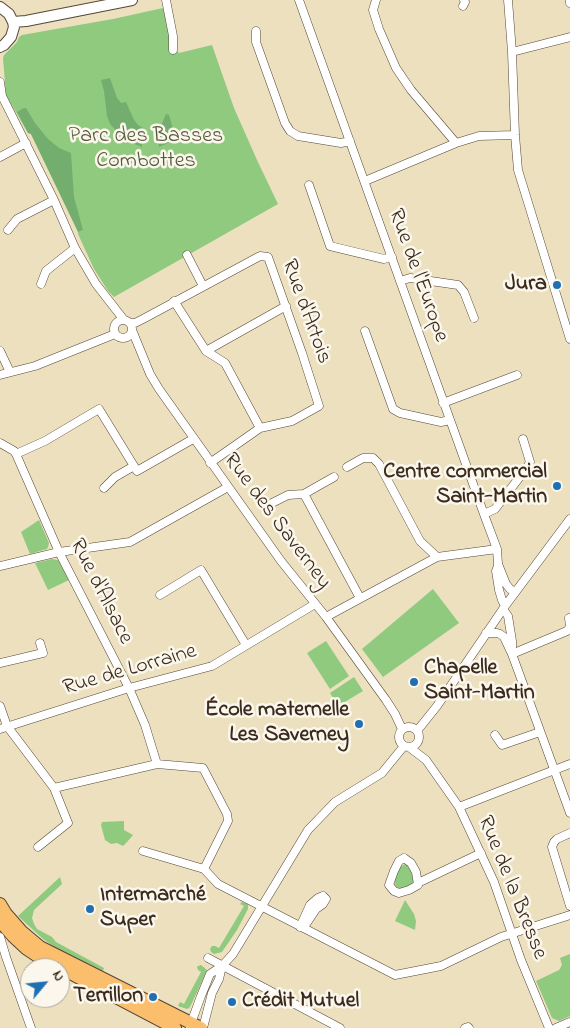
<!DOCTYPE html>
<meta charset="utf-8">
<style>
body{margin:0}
#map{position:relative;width:570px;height:1028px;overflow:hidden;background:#ece0bf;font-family:"Indie Flower",sans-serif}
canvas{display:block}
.north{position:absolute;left:20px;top:958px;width:50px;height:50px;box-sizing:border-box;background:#fbf7ec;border:1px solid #aea59a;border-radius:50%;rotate:62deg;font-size:14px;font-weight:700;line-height:20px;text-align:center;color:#3b2a1e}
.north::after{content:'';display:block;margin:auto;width:18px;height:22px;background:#1f6fb2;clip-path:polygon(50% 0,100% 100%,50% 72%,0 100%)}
</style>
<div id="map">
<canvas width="570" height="1028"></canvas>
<div class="north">N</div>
</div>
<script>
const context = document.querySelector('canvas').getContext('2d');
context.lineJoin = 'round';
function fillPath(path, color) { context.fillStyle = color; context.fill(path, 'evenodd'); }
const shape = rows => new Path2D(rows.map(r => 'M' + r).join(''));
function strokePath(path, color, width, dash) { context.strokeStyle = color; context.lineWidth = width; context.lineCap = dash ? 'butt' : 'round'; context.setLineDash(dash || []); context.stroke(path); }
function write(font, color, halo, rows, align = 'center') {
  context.font = font + ' "Indie Flower",sans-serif'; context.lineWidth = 5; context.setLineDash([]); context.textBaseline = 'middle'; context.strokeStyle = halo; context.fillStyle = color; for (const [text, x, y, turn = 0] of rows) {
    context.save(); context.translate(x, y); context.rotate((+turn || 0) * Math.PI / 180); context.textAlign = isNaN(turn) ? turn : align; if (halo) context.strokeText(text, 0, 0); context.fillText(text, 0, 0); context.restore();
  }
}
fillPath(shape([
 [163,8,169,30,170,50,177,50,179,53,212,45,234,108,257,160,278,204,114,297,108,291,94,269,78,234,78,231,31,134,28,133,6,95,3,58,4,55,17,42,19,37,22,35,113,19],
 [39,520,49,543,48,547,47,549,30,554,21,532],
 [52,559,58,560,69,580,48,590,35,563],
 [433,589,459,623,383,677,362,649],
 [326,641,349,676,330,689,307,653],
 [354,677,363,691,338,706,330,693],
 [124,821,124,830,133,835,127,842,123,846,117,843,111,844,105,840,101,825,102,822],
 [405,864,409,866,413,874,414,882,411,886,400,889,396,886,394,881,400,867],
 [60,877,62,884,34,910,32,918,34,924,37,929,52,937,56,942,104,968,103,971,57,949,43,939,18,916],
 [405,900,414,914,416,921,415,930,395,921],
 [242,902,248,904,248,909,237,930,222,952,214,954,211,952,210,949,212,946,215,946,219,948,244,906,240,904],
 [570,954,570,1016,559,1021,552,1018,536,981,559,970,562,965,560,958],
 [201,965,207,970,192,1003,189,1008,187,1009,178,1006,180,1002,184,1004,201,972,198,970,197,967,198,966]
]), '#8fca7f');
fillPath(shape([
 [110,78,117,98,121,103,126,102,134,120,138,125,143,128,142,147,125,140,110,124,107,116,104,91,101,80],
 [24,108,26,108,35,123,48,139,59,148,71,153,74,197,83,230,78,232,31,134,28,133,17,112],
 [166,114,169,115,175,136,168,143,159,147,157,131,160,128]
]), '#73ae6e');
const minor = shape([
 [166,0,173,36,173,50],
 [299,0,485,517,497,549,498,564,506,584,510,589,515,592],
 [376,0,373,10,379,29,396,68,411,90,456,143],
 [508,0,512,52,515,135,518,170,570,339],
 [570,1,570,3],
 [463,6,465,2,464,0],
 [256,31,256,42,285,123,290,131,298,136,341,143,350,141],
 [512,52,570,37],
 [0,82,2,96,54,200,75,248,96,284,124,320],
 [0,157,26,143],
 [365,181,456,143,479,136,515,135],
 [309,185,330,246,384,259,392,257],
 [8,230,17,219,54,200],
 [187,255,203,286],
 [400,281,410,278,458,285,464,292,474,318],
 [41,284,46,271,75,248],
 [174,301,206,351,225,363,260,428],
 '114 329a9 9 0 1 1 18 0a9 9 0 1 1-18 0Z',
 [130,323,135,323,143,319,260,256,268,257,302,353,319,406,292,421,260,428,210,463],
 [132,330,150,374,159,389,281,561,326,617,386,700,395,714,402,729],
 [365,331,393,409,400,413,441,422,450,420],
 [0,351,10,372],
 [206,351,286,306],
 [0,375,35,366,115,334],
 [443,403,517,375],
 [0,443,14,451,16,454,59,552,129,688,145,725,157,764],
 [16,454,45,441,99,409,137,471,193,439],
 [347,467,363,458,373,458,379,464,420,541,437,557],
 [104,488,115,477,134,466],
 [304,494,360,598],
 [266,506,288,495,304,494,334,477],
 [484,514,495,509,526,469,530,462,523,439],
 [0,566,59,552,130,542,228,487],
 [498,566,496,571,499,590,502,600,505,606],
 [160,595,201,570,246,645],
 [503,609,508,616,512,641,512,652],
 [326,617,437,557,497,549],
 [486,633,497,633,500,634,504,637,512,654,570,813],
 [512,654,567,631,570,627,569,618],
 [0,663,43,653,40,643],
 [0,706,7,726,54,788,157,764,203,768,227,814,228,821,204,869],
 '399 737a10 10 0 1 1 20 0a10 10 0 1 1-20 0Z',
 [0,729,129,688,212,666,315,604],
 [417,731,437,706,505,606,570,519],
 [495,735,502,745,540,732],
 [409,747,426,760,459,807,494,882,521,960,549,1028],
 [459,807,570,764],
 [570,833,557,839,554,842,552,847,570,906],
 [38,847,68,823,54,788],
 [143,851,204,869,218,884,395,975,441,966,501,937,570,915],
 [404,858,411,863,416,872,418,885,409,890,399,893,394,891,389,885,394,871,399,861,404,858],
 [418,883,481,853],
 [323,896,326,899,323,904,316,909,306,924,300,927,310,905,318,898,323,896],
 [0,937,6,957,31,1028],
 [208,958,340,1028],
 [190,1026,201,996,210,974,222,966,233,954,308,830,335,802,382,773,404,746],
 [203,1028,212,993,219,979,222,966],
 [465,1028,468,1027,469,1028],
 [556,1028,570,1022]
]);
const tertiary = shape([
 [0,7,9,14,13,22,14,27,11,37,4,45,0,47],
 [13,22,26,21,132,0]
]);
const primary = shape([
 [0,904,6,914,21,931,40,947,201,1028],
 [0,921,13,936,27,949,36,955,175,1028]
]);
strokePath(minor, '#564536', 9);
strokePath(tertiary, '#564536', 12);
strokePath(primary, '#564536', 14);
strokePath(minor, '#fff', 8);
strokePath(tertiary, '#fff', 10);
strokePath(primary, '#fabe6d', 12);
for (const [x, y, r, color] of [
 [557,285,5,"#1f6fb2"],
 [557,486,5,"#1f6fb2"],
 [414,682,5,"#1f6fb2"],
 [359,724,5,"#1f6fb2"],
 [90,909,5,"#1f6fb2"],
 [153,997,5,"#1f6fb2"],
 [232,1002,5,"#1f6fb2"]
]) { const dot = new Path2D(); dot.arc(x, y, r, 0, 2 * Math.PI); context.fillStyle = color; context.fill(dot); strokePath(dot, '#fbf7ec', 2); }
write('22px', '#545a3b', '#fbf7ec', [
 ["Parc des Basses",146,137],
 ["Combottes",146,162]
]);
write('22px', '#3b2a1e', '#fbf7ec', [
 ["Rue de l'Europe",417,276,70],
 ["Rue d'Artois",305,312,70],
 ["Rue des Saverney",276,522,53],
 ["Rue d'Alsace",100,592,63],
 ["Rue de Lorraine",130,671,-16],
 ["Rue de la Bresse",511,888,68]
]);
write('bold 22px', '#3b2a1e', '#fbf7ec', [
 ["Jura",547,285],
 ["Centre commercial",547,473],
 ["Saint-Martin",547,498],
 ["Chapelle",424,669,"left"],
 ["Saint-Martin",424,694,"left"],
 ["École maternelle",349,711],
 ["Les Saverney",349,736],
 ["Intermarché",100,896,"left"],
 ["Super",100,921,"left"],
 ["Terrillon",143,997],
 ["Crédit Mutuel",242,1002,"left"]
], 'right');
</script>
